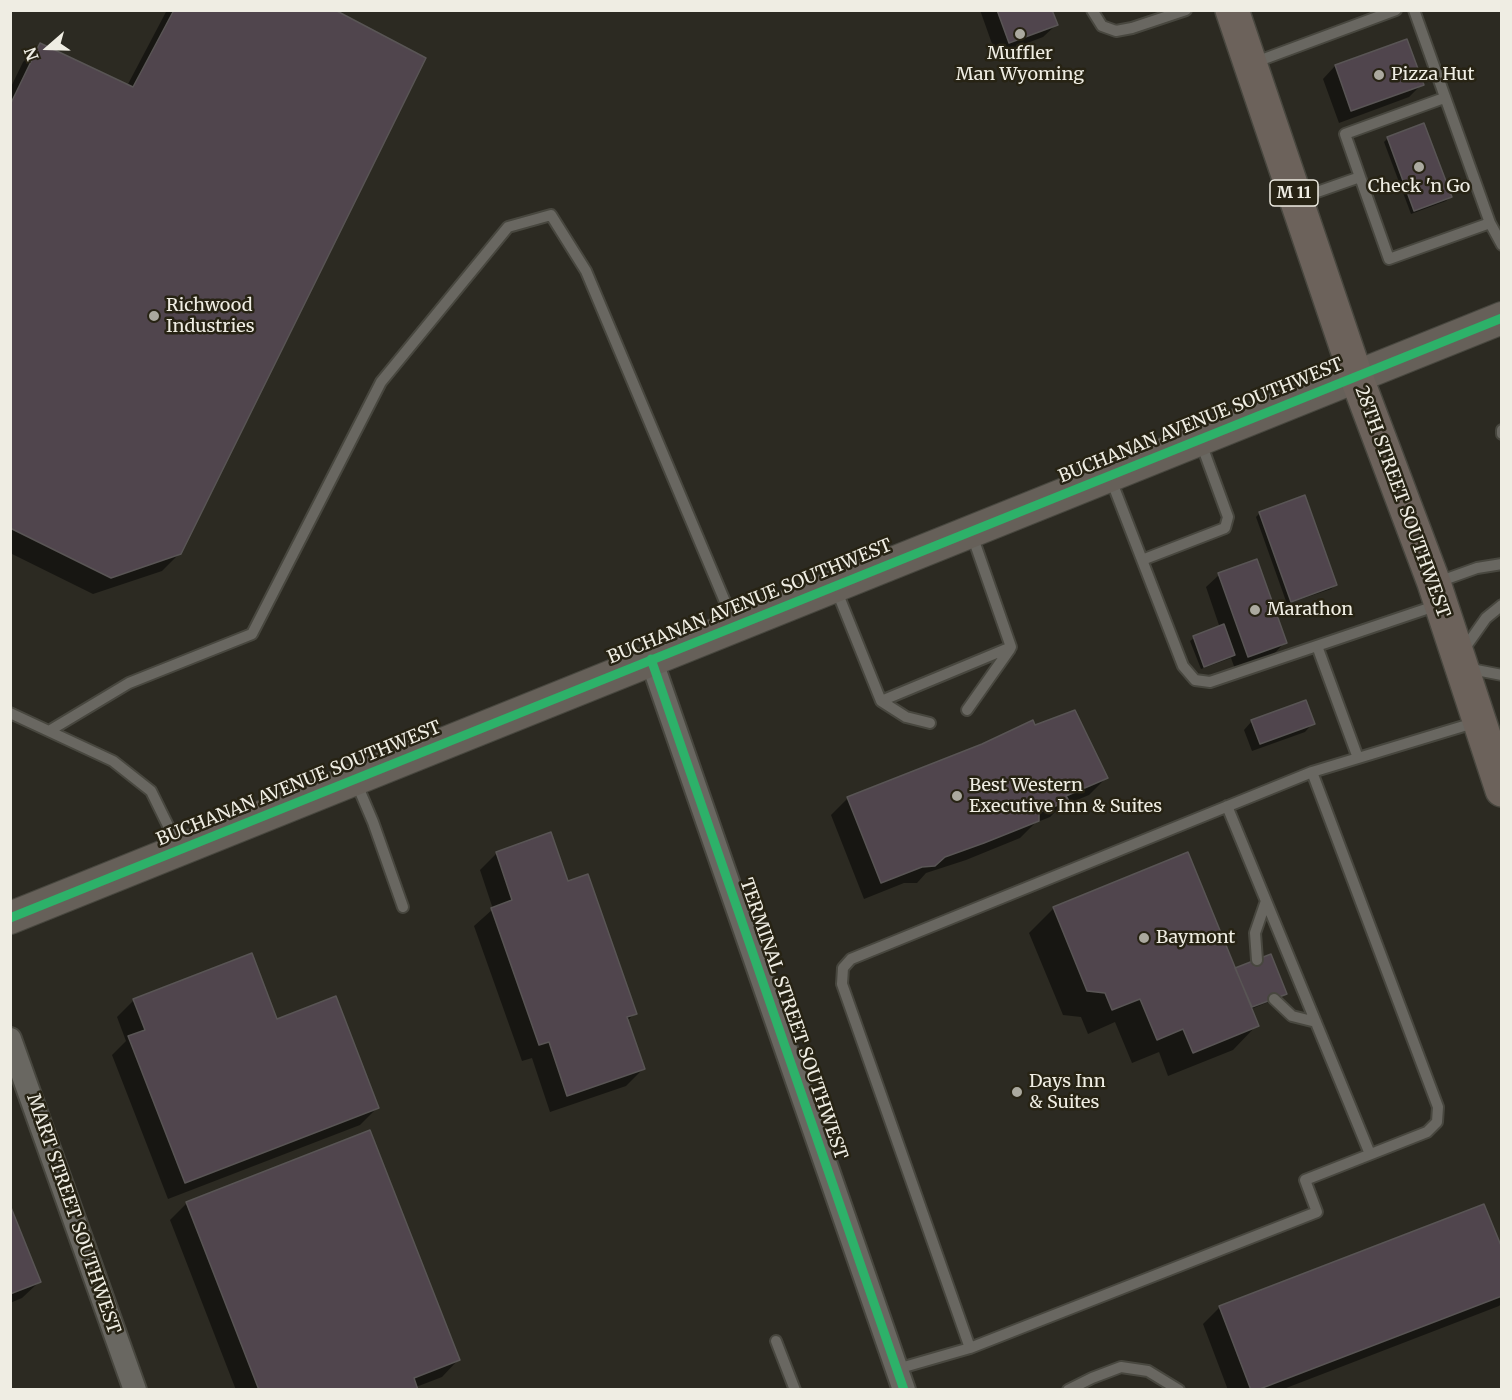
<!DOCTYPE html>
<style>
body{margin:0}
#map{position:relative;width:1512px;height:1400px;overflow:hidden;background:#2c2a22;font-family:Merriweather,serif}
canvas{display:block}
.frame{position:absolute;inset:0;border:12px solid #efede3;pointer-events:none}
.north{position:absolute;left:18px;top:18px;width:60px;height:60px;-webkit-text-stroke:4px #272314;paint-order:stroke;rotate:250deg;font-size:16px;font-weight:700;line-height:24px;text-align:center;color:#efede3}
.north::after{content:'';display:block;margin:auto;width:21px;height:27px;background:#efede3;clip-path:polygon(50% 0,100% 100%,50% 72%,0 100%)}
</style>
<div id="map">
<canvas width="1512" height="1400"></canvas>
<div class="frame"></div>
<div class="north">N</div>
</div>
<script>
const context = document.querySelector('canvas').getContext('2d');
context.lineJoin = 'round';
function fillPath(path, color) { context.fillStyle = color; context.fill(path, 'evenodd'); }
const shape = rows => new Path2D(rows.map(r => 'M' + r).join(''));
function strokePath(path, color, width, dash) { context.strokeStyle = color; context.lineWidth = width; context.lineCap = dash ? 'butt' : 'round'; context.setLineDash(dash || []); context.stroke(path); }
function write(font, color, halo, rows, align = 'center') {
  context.font = font + ' Merriweather,serif'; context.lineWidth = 5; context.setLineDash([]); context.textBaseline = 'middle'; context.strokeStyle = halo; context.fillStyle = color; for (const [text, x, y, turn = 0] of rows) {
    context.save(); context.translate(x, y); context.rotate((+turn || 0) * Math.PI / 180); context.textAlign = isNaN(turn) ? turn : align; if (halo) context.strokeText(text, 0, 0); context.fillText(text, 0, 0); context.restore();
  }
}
fillPath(shape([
 [167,10,332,10,180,553,162,571,93,594,10,553,10,89,23,62,40,45,127,86],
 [980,10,1051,10,1056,25,1043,37,996,55],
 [1406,40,1422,84,1409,97,1339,123,1323,79,1335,66],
 [1388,138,1450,197,1446,201,1411,214,1384,142],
 [1260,513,1335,585,1331,589,1287,604,1256,517],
 [1219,575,1285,642,1273,655,1235,669,1231,658,1201,669,1190,641,1194,638,1220,628,1206,587],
 [1252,721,1313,723,1305,732,1252,751,1244,730],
 [1034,727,1106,778,1089,795,1060,807,1050,817,1035,823,1020,838,966,860,926,873,917,883,904,883,864,899,831,815,848,798],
 [497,853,567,883,635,1013,627,1021,643,1069,626,1086,550,1112,532,1058,522,1061,474,926,493,909,480,870],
 [1187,854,1235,970,1285,993,1281,997,1251,1009,1257,1025,1233,1050,1168,1076,1159,1052,1132,1063,1115,1022,1088,1034,1081,1017,1063,1015,1029,933,1054,908],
 [134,1000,276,1021,377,1108,360,1125,168,1199,112,1055,126,1041,117,1017],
 [187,1203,458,1360,442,1377,416,1387,417,1390,236,1390,170,1220],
 [10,1209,39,1282,22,1298,10,1303],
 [1502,1253,1502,1303,1499,1306,1281,1390,1228,1390,1203,1324,1220,1307]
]), '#0007');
const building = shape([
 [174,10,335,10,426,58,181,554,111,578,10,528,10,105,40,43,133,87,174,10],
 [997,10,1052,10,1058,25,1009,43,997,10],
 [1407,39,1424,85,1351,111,1335,65,1407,39],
 [1424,123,1452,197,1414,211,1387,137,1424,123],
 [1305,495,1337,585,1291,602,1259,512,1305,495],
 [1257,559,1287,643,1248,657,1218,573,1257,559],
 [1224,624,1235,655,1204,667,1193,636,1224,624],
 [1306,700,1315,724,1260,744,1251,720,1306,700],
 [1075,710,1108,778,1066,796,1069,801,1039,812,1039,821,984,843,945,857,935,866,922,867,881,883,847,797,982,744,1033,720,1035,725,1075,710],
 [551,832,568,881,588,874,637,1014,627,1017,645,1069,567,1096,549,1042,539,1045,491,908,512,900,496,852,551,832],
 [1188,852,1259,1026,1193,1053,1183,1029,1157,1040,1140,999,1112,1010,1105,993,1087,991,1053,907,1188,852],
 [252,953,277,1019,336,996,379,1108,185,1183,128,1036,145,1030,133,999,252,953],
 [1271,954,1287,994,1252,1007,1235,968,1271,954],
 [370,1130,460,1360,414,1378,418,1390,259,1390,186,1202,370,1130],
 [1484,1204,1502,1248,1502,1296,1257,1390,1251,1390,1219,1306,1484,1204],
 [10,1205,41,1282,10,1294,10,1205]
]);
fillPath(building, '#50454d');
strokePath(building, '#595555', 1.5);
const lane = shape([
 [1092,10,1102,26,1116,31,1132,28,1186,10],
 [1414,10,1490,223],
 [1253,63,1396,10],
 [1360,177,1345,134,1444,98],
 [1300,198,1360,177,1389,259,1490,223,1502,245],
 [1502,430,1502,434],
 [1110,477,1183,666,1195,680,1210,682,1438,605],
 [1142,560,1225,528,1228,517,1201,443],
 [1438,582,1477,568,1502,564],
 [836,589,881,701,1011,647,972,535],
 [1317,646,1358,758],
 [1462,652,1486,618,1502,605],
 [1466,668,1502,675],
 [881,701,906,717,930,723],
 [967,710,1010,649],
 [10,713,113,761,151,791,179,848],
 [49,731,129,683,252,634,381,382,508,227,551,215,586,271,734,623],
 [356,782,373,822,403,907],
 [1227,806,1370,1154],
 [1257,960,1255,933,1266,901],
 [1274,999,1292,1016,1316,1022],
 [776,1341,795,1390],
 [970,1348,842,984,843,968,851,959,1312,772],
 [897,1369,970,1348,1317,1212,1305,1180,1427,1132,1437,1122,1438,1107,1312,772,1477,722],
 [1068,1390,1092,1378,1121,1367,1148,1371,1179,1390]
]);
const street = shape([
 [651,659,904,1390],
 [10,1039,135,1390]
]);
const secondary = shape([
 [10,918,1502,318]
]);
const primary = shape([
 [1232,10,1356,376,1434,583,1502,790]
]);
strokePath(lane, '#48473f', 14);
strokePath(street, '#48473f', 26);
strokePath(secondary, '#48473f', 34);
strokePath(primary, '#48473f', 36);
strokePath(lane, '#696761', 10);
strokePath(street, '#696761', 22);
strokePath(secondary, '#666059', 32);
strokePath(primary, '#6c625b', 33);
strokePath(shape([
 [651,659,904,1390],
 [10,918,1502,318]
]), '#2db169', 9);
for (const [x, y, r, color] of [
 [1020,34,6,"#aba99f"],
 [1379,75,6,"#aba99f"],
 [1419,167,6,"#aba99f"],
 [154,316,6,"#aba99f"],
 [1255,610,6,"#aba99f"],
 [957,796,6,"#aba99f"],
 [1144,938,6,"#aba99f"],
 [1017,1092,6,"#aba99f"]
]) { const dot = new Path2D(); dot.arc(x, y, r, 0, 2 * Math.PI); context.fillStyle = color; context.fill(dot); strokePath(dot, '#272314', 2); }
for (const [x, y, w] of [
 [1294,193,48]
]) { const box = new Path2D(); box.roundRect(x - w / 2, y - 13, w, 26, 4.5); context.fillStyle = '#272314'; context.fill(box); strokePath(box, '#efede3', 1.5); }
write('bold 16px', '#efede3', null, [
 ["M 11",1294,193]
]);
write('18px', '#efede3', '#272314', [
 ["Muffler",1020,54,"center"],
 ["Man Wyoming",1020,75,"center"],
 ["Pizza Hut",1391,75],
 ["Check 'n Go",1419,187,"center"],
 ["Richwood",166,306],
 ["Industries",166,327],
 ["Marathon",1267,610],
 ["Best Western",969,786],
 ["Executive Inn & Suites",969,807],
 ["Baymont",1156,938],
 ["Days Inn",1029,1082],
 ["& Suites",1029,1103]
], 'left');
write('18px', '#efede3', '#272314', [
 ["BUCHANAN AVENUE SOUTHWEST",1201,421,-22],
 ["28TH STREET SOUTHWEST",1402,502,70],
 ["BUCHANAN AVENUE SOUTHWEST",750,602,-22],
 ["BUCHANAN AVENUE SOUTHWEST",299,784,-22],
 ["TERMINAL STREET SOUTHWEST",793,1019,71],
 ["MART STREET SOUTHWEST",73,1214,71]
]);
</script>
